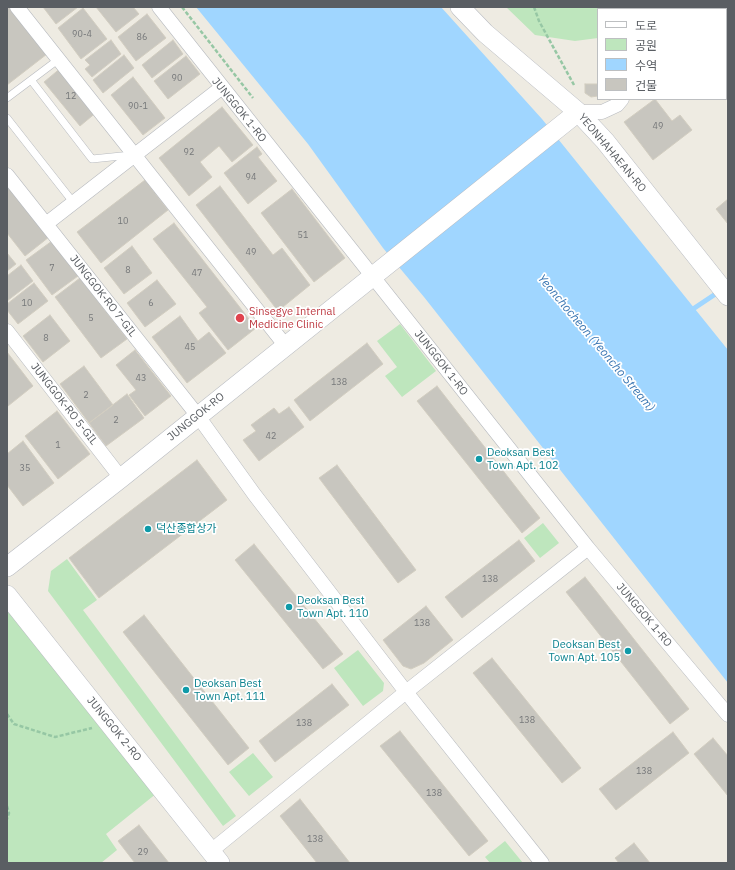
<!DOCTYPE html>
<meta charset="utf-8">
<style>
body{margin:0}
#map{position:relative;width:735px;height:870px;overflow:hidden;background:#eeebe2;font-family:"IBM Plex Sans","Noto Sans KR",sans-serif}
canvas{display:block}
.frame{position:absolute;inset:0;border:8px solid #5a5e63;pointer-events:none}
.legend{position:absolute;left:597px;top:8px;width:130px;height:92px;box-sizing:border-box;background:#fff;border:1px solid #bdbfc1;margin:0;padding:5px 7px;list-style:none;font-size:12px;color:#5a5e63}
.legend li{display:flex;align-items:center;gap:8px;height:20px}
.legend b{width:20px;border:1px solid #bdbfc1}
</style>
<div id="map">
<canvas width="735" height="870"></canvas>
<div class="frame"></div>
<ul class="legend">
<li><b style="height:5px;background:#fff"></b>도로</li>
<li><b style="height:11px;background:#bee6bd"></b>공원</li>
<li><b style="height:11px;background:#a0d6ff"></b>수역</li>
<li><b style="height:11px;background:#c8c6bf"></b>건물</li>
</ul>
</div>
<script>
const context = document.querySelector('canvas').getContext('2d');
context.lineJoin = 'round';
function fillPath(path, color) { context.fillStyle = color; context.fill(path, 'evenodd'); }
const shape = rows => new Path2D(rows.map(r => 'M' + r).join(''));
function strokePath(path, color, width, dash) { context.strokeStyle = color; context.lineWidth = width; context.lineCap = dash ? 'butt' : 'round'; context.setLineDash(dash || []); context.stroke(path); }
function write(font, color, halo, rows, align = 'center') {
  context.font = font + ' "IBM Plex Sans","Noto Sans KR",sans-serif'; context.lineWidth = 3.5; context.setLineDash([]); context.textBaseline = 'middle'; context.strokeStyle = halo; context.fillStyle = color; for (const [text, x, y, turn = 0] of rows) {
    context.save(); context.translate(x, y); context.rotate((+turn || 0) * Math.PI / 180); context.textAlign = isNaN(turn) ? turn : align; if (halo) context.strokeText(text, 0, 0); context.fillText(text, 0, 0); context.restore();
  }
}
fillPath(shape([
 [506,7,626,7,625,9,598,9,598,38,575,41,535,35],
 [400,324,436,371,402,397,385,376,397,367,377,341],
 [543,523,559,543,540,558,524,538],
 [67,559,97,600,83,610,236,816,223,826,48,591,51,571],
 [7,595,162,789,106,834,117,850,101,863,7,863],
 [358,650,384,683,383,691,363,706,334,668],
 [253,753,273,777,249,796,229,772],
 [505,841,523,863,490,863,485,857]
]), '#bee6bd');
fillPath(shape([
 [196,7,441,7,542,119,728,350,728,683,424,297,383,248,308,144]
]), '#a0d6ff');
strokePath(shape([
 [690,311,720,291]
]), '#a0d6ff', 5);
const building = shape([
 [7,7,9,7,47,54,7,85,7,7],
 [43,7,78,7,56,24,43,7],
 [96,7,133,7,139,14,116,32,96,7],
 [83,8,107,39,81,59,58,28,83,8],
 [147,14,166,38,136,61,118,37,147,14],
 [111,40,121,54,92,77,85,69,90,65,85,60,111,40],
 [173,40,183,54,152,78,142,65,173,40],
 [124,55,134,68,103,93,93,80,124,55],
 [186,56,200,74,168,99,154,81,186,56],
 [62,67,98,111,80,126,44,82,62,67],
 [133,77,165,118,143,135,111,95,133,77],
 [585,84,598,84,598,96,591,97,585,93,585,84],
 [655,99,672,121,680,115,692,130,653,160,624,122,655,99],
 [222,107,253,145,232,162,219,146,200,162,212,177,189,196,159,158,222,107],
 [257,147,262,154,258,157,277,181,248,204,224,173,257,147],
 [145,180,168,210,101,263,77,232,145,180],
 [7,184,49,237,25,256,7,233,7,184],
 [220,186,273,255,282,248,310,285,278,311,196,205,220,186],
 [292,189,345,258,314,282,261,213,292,189],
 [728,199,728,224,716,209,728,199],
 [174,223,256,328,228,350,199,313,207,307,153,239,174,223],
 [52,241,78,276,52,295,26,260,52,241],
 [132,246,152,273,124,294,104,268,132,246],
 [7,253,16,264,7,271,7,253],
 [21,265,33,281,7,301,7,276,21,265],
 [80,278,127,339,101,358,55,297,80,278],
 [157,280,176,304,145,327,127,303,157,280],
 [34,283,48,301,18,324,7,310,7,304,34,283],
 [50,315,70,341,43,362,23,336,50,315],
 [180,316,198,341,209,332,226,353,187,383,152,337,180,316],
 [367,343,383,364,310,421,294,400,367,343],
 [135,350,171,396,145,416,129,395,136,390,116,365,135,350],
 [7,352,33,386,8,406,7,405,7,352],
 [84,366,113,405,89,423,60,384,84,366],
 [437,386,540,518,522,533,417,401,437,386],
 [127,394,144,418,106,446,89,423,127,394],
 [289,407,304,427,259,461,243,440,256,431,251,425,274,408,279,414,289,407],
 [57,411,90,454,58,479,25,436,57,411],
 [23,441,54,483,23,506,7,485,7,454,23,441],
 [197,460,227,500,99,598,69,558,197,460],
 [337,465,416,570,398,583,319,478,337,465],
 [519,540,535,561,462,618,445,597,519,540],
 [254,544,343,654,323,669,235,560,254,544],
 [585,577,689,709,670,724,566,592,585,577],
 [426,606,453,640,424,663,411,669,403,666,383,640,426,606],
 [144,615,249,748,228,765,123,632,144,615],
 [492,658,581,768,562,783,473,673,492,658],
 [332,684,349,705,275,762,259,741,332,684],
 [400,731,488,841,469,856,380,746,400,731],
 [673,732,689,753,616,810,599,789,673,732],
 [713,738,728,756,728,796,694,754,713,738],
 [300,799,350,863,317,863,280,816,300,799],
 [139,825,169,863,135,863,118,841,139,825],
 [634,843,650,863,619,863,615,858,634,843]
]);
fillPath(building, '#c8c6bf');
strokePath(building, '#d2cdc0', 1);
const lane = shape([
 [31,80,92,159,131,155],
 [7,98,59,59],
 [7,118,73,202]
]);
const street = shape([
 [17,7,285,345],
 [159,7,588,548,728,715],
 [707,9,709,7],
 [726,28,728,30],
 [578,112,602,112,617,105,622,99],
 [7,175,198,416,254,494,406,692,542,863],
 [46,224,221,88],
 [7,331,121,478],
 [211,851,406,692,588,548]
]);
const secondary = shape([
 [460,7,485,33,578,112,605,141,728,296],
 [7,567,121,478,578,112],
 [7,595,220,863]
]);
strokePath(lane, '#b7babf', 8);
strokePath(street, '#b7babf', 15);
strokePath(secondary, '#b8bbc1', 20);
strokePath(shape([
 [182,7,253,98],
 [534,7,539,21,574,85],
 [7,714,14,724,55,737,92,728],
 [7,806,9,813,7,819]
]), '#96c7a4', 2.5, [4, 2]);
strokePath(lane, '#fff', 7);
strokePath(street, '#fff', 14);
strokePath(secondary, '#fff', 19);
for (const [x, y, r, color] of [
 [240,318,5,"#e0444e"],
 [479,459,4,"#0f9aa8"],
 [148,529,4,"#0f9aa8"],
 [289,607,4,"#0f9aa8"],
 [628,651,4,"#0f9aa8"],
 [186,690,4,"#0f9aa8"]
]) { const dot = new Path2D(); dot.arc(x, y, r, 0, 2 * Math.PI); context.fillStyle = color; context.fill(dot); strokePath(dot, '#fff', 1.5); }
write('9px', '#76787a', null, [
 ["90-4",82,34],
 ["86",142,37],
 ["90",177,78],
 ["12",71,96],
 ["90-1",138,106],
 ["49",658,126],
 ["92",189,152],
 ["94",251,177],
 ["10",123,221],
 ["51",303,235],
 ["49",251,252],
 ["7",52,268],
 ["8",128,270],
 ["47",197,273],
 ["10",27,303],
 ["6",151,303],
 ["5",91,318],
 ["8",46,338],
 ["45",190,347],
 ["43",141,378],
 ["138",339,382],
 ["2",86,395],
 ["2",116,420],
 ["42",271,436],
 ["1",58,445],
 ["35",25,468],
 ["138",490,579],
 ["138",422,623],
 ["138",527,720],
 ["138",304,723],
 ["138",644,771],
 ["138",434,793],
 ["138",315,839],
 ["29",143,852]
]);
write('11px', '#5a5e63', '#fff', [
 ["JUNGGOK 1-RO",239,110,51],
 ["YEONHAHAEAN-RO",612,153,50],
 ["JUNGGOK-RO 7-GIL",103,296,52],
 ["JUNGGOK 1-RO",441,363,52],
 ["JUNGGOK-RO 5-GIL",64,404,52],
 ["JUNGGOK-RO",196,417,-39],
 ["JUNGGOK 1-RO",644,615,50],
 ["JUNGGOK 2-RO",114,729,51]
]);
write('11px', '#be3a42', '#fff', [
 ["Sinsegye Internal",249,312],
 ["Medicine Clinic",249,325]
], 'left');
write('11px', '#0d838f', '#fff', [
 ["Deoksan Best",487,453],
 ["Town Apt. 102",487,466],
 ["덕산종합상가",156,529],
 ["Deoksan Best",297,601],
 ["Town Apt. 110",297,614],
 ["Deoksan Best",620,645,"right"],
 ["Town Apt. 105",620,658,"right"],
 ["Deoksan Best",194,684],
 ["Town Apt. 111",194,697]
], 'left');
write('italic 12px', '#3b77b3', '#fff', [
 ["Yeonchocheon (Yeoncho Stream)",596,343,50]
]);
</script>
